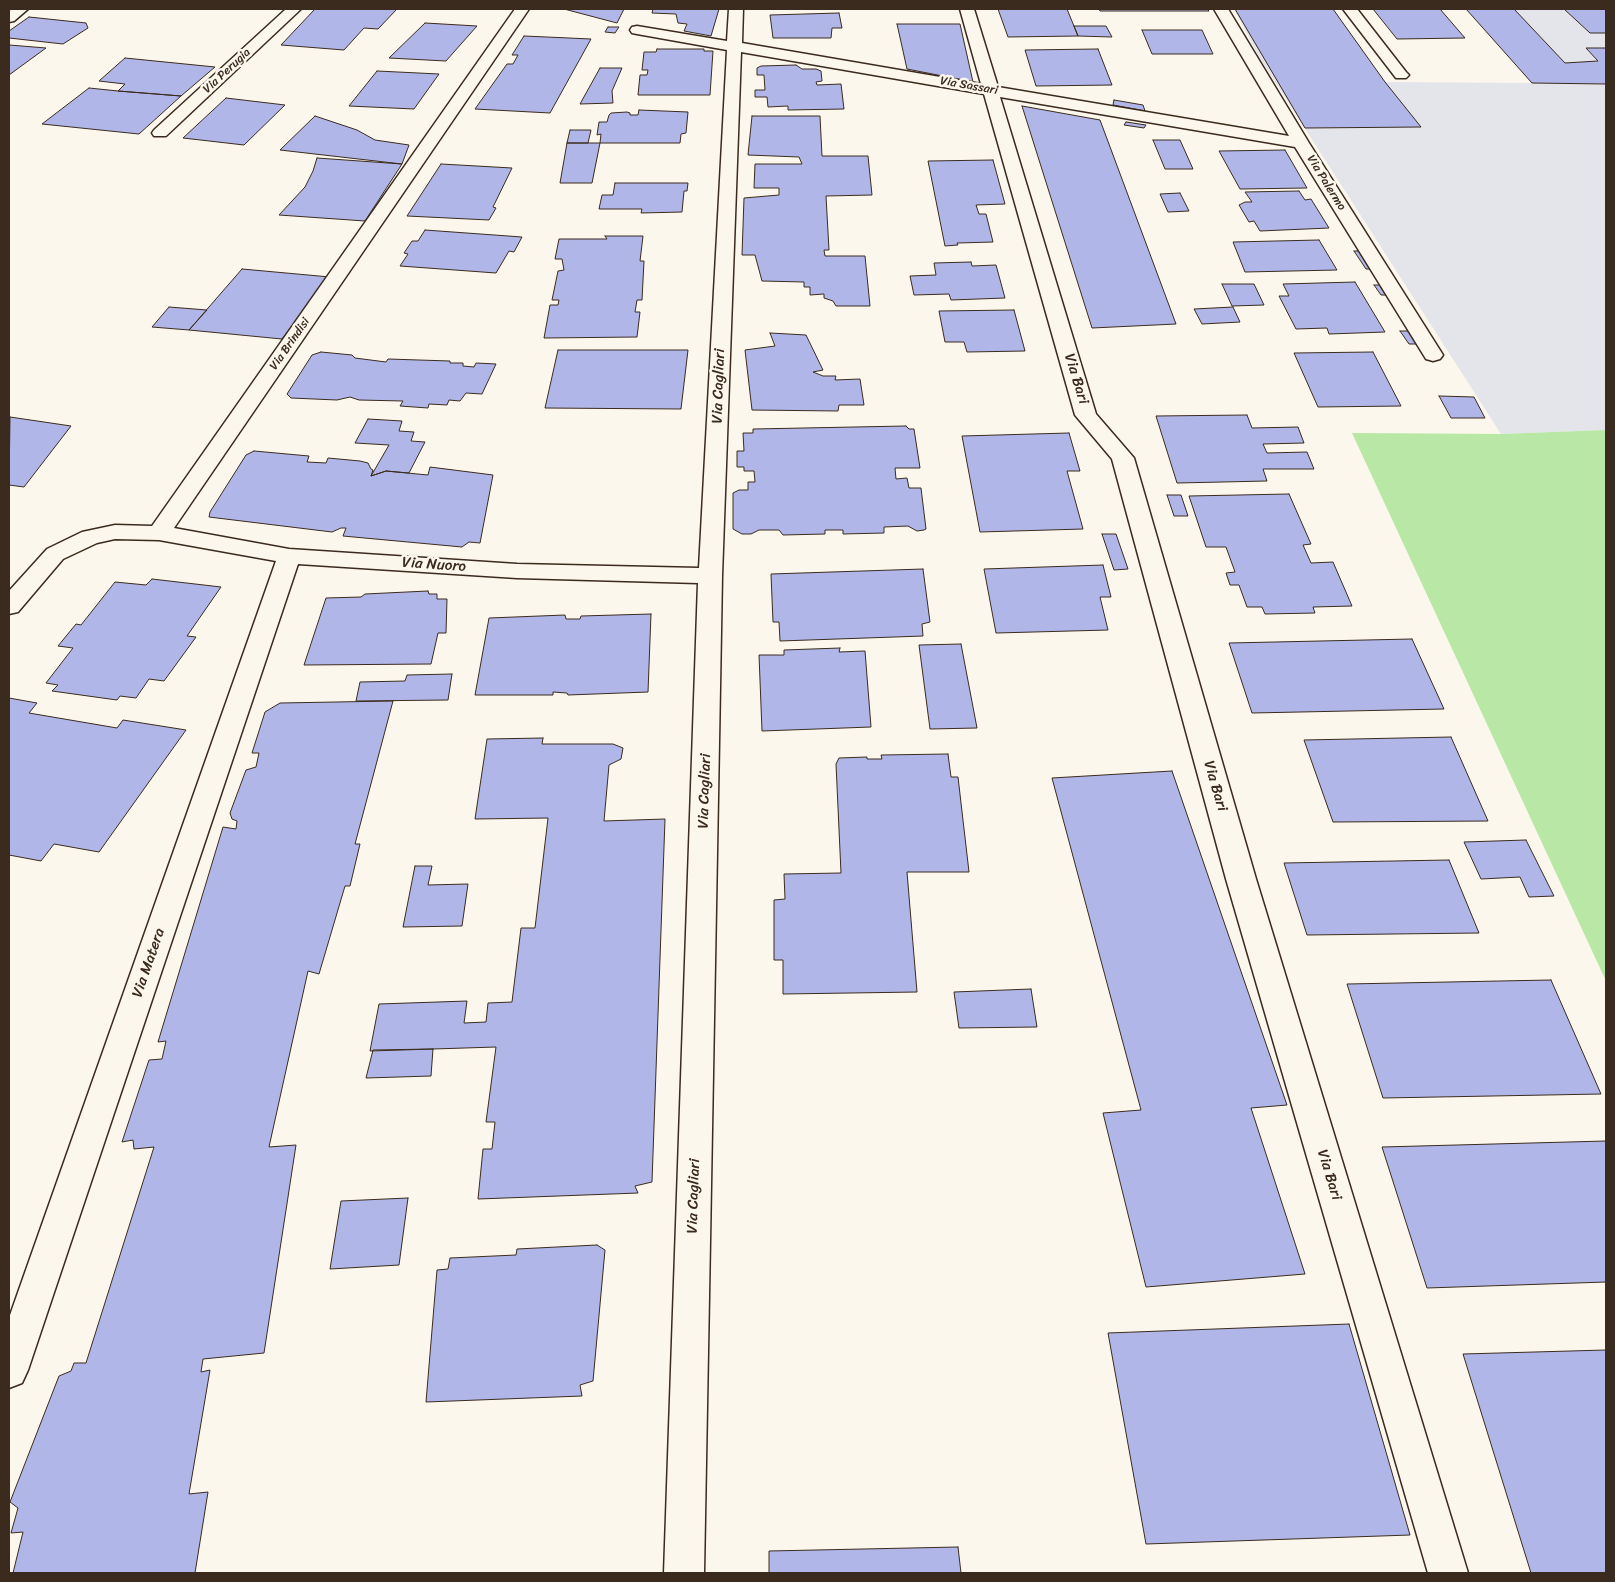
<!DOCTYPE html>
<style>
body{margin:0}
#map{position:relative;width:1615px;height:1582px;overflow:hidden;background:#fbf7ec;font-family:Sriracha,sans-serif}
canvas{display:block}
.frame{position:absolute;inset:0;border:10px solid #3b2a1e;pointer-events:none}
</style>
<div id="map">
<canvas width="1615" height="1582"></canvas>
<div class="frame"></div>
</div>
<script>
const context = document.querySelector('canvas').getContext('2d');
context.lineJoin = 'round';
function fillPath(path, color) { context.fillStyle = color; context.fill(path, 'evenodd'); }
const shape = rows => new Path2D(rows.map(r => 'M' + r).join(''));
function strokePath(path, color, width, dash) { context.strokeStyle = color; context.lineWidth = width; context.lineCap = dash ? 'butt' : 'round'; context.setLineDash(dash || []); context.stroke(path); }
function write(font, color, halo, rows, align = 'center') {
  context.font = font + ' Sriracha,sans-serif'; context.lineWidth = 5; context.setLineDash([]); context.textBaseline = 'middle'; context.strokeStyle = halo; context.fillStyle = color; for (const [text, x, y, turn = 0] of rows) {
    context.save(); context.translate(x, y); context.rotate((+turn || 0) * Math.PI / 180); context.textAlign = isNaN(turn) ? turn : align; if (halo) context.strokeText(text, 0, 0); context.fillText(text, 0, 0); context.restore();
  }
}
fillPath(shape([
 [1234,9,1333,9,1385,82,1531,83,1466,9,1606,9,1606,430,1501,434,1259,57]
]), '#e4e4eb');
fillPath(shape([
 [1606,430,1606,981,1352,433,1501,434]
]), '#b9e7a5');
const building = shape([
 [315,9,397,9,378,29,364,28,344,50,281,45,315,9],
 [564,9,624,9,617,23,564,9],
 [653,9,719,9,711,36,684,31,687,24,678,23,676,14,652,13,653,9],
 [998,9,1067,9,1078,36,1008,37,998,9],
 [1099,9,1207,9,1209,11,1100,11,1099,9],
 [1235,9,1333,9,1385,82,1421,127,1305,128,1235,9],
 [1373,9,1440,9,1465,38,1397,39,1373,9],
 [1466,9,1514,9,1565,63,1598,61,1586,48,1606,48,1606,84,1532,83,1466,9],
 [1564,9,1606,9,1606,33,1590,33,1564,9],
 [839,13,842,28,832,28,831,38,773,38,770,15,839,13],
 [29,17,86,23,88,28,63,44,9,38,9,31,29,17],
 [425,23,477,26,446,61,389,58,425,23],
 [897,24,960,24,973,82,907,69,897,24],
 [1074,26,1106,26,1112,37,1078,36,1074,26],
 [608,27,619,27,615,33,605,32,608,27],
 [1142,30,1202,30,1213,54,1152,54,1142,30],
 [524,36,591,39,550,113,475,109,507,64,513,64,518,55,512,55,524,36],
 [9,45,46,48,9,75,9,45],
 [657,49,704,49,704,51,713,51,710,95,638,95,640,75,647,75,648,70,642,70,644,52,656,52,657,49],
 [1098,49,1112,85,1036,86,1025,50,1098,49],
 [125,58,215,67,181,96,118,91,125,84,99,81,125,58],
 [796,65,802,69,816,69,821,71,822,81,816,82,817,85,841,84,844,109,788,110,788,106,768,107,767,97,755,97,755,90,765,90,764,75,757,75,757,68,761,66,796,65],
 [600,68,622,68,612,91,613,103,580,104,600,68],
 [377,71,439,74,414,109,349,106,377,71],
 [89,88,118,91,181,96,139,134,42,124,89,88],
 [226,98,285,105,244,145,183,138,226,98],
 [1114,100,1143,105,1145,111,1113,105,1114,100],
 [1022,106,1100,120,1176,324,1092,328,1022,106],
 [639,110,688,112,686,133,681,134,680,143,600,143,601,134,597,135,599,122,607,122,609,115,611,113,627,112,630,113,630,115,638,115,639,110],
 [315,116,357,130,375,140,409,145,402,164,280,150,315,116],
 [752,116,820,116,822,156,868,156,872,195,826,196,829,250,824,250,825,256,865,256,870,306,836,306,833,301,824,298,824,294,810,295,810,287,804,287,804,282,762,281,755,255,742,255,744,198,779,195,779,188,754,188,755,164,802,164,799,157,748,155,752,116],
 [1126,122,1146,125,1144,128,1124,125,1126,122],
 [570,130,591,130,588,143,567,143,570,130],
 [1153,140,1180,140,1193,169,1165,169,1153,140],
 [567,143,600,143,592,183,560,183,567,143],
 [1285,150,1307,188,1240,189,1219,151,1285,150],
 [317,158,402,164,365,221,279,215,305,187,313,171,317,158],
 [993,160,1005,204,976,205,979,214,986,214,993,242,957,243,958,245,945,246,928,161,993,160],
 [441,164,512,168,493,207,496,208,489,220,407,216,441,164],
 [615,183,688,183,687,191,684,191,682,212,641,213,642,209,599,209,602,195,613,195,615,183],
 [1299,191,1305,200,1311,199,1329,228,1260,231,1254,221,1249,222,1239,205,1245,202,1252,202,1245,192,1299,191],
 [1180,193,1189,211,1168,212,1160,194,1180,193],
 [425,230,522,237,514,252,509,251,496,273,400,266,408,254,404,253,412,241,418,241,425,230],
 [605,236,643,236,640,261,644,261,642,300,637,300,635,312,640,312,637,337,544,338,550,305,558,305,559,300,552,300,558,271,564,270,562,259,555,259,559,239,607,239,605,236],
 [1319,240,1337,270,1245,272,1233,242,1319,240],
 [1354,251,1361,251,1373,269,1366,269,1354,251],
 [971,262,972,266,996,265,1005,298,951,300,949,294,914,295,910,276,936,275,934,263,971,262],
 [242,269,330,277,282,339,189,330,242,269],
 [1355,282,1385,332,1329,334,1327,328,1296,329,1279,296,1289,296,1283,284,1355,282],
 [1222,284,1254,284,1264,305,1232,306,1222,284],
 [1374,285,1383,285,1390,295,1381,295,1374,285],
 [169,307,207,310,189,330,152,327,169,307],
 [1233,307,1240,322,1202,324,1194,309,1233,307],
 [1014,310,1025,351,967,352,964,342,945,342,939,311,1014,310],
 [1400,331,1408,331,1417,344,1409,344,1400,331],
 [770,333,806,335,823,370,813,372,823,376,836,376,835,380,860,379,864,405,839,405,838,411,752,410,745,350,775,346,770,333],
 [558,350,688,350,681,409,545,408,558,350],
 [321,352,352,355,355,358,386,362,388,359,450,361,450,363,463,363,463,366,474,367,476,363,496,364,482,394,466,393,460,401,449,400,447,405,429,404,428,408,400,406,403,401,359,400,350,397,337,400,291,398,287,394,312,355,321,352],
 [1373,352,1401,406,1318,407,1294,353,1373,352],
 [1439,396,1474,397,1485,418,1451,418,1439,396],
 [1247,415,1252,428,1298,427,1304,443,1263,444,1267,453,1307,452,1314,469,1263,469,1267,481,1177,483,1156,416,1247,415],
 [10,417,71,426,24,487,9,485,10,417],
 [368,419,402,421,399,431,414,432,411,441,425,442,409,473,386,471,371,476,389,445,355,443,368,419],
 [906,426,909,429,914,429,920,468,895,468,896,479,907,478,909,488,921,488,926,529,924,530,917,531,908,526,884,527,884,533,843,534,843,530,825,530,825,534,783,535,779,530,759,530,751,534,742,534,733,529,733,493,739,490,748,490,748,482,755,482,754,471,744,471,744,467,737,467,737,451,744,451,743,433,753,433,753,429,906,426],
 [1069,433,1080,471,1067,471,1083,529,980,532,962,436,1069,433],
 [254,451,309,456,307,462,326,463,328,458,360,461,368,463,371,469,373,470,371,476,386,471,428,475,430,467,493,475,480,543,469,542,462,547,343,536,346,528,341,528,332,532,209,517,210,512,246,455,254,451],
 [1289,494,1311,544,1303,545,1311,563,1333,562,1352,606,1313,607,1315,613,1265,614,1262,607,1247,607,1239,585,1230,585,1226,573,1235,572,1226,547,1206,547,1189,496,1289,494],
 [1167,495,1181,495,1188,516,1174,516,1167,495],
 [1102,534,1116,534,1128,569,1114,570,1102,534],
 [1103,565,1111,597,1100,597,1108,630,996,633,984,569,1103,565],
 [923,569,930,622,922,624,923,636,780,641,779,622,773,622,771,574,923,569],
 [152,579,221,587,187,636,196,637,164,681,149,679,136,698,120,696,117,700,52,691,58,685,46,683,73,648,58,646,76,624,81,625,115,582,146,585,152,579],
 [428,591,429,594,437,594,437,599,447,599,446,633,438,633,431,664,304,665,326,598,361,597,365,594,428,591],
 [651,614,648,692,568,695,567,693,553,692,553,695,475,695,489,618,565,615,566,619,580,619,581,616,651,614],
 [1412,639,1444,709,1252,713,1229,643,1412,639],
 [961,644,977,728,930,729,919,645,961,644],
 [840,648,839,652,865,651,871,727,762,731,759,655,784,655,784,650,840,648],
 [452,674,448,700,356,701,360,682,405,681,407,675,452,674],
 [9,698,37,703,29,713,117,728,123,720,186,730,99,852,54,844,41,861,9,855,9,698],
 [393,701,355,844,360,844,350,886,345,886,319,974,308,971,269,1147,296,1145,264,1353,203,1359,201,1372,210,1370,189,1494,208,1492,195,1573,13,1573,23,1532,11,1533,18,1508,10,1502,59,1376,71,1371,74,1363,86,1363,154,1147,134,1149,133,1140,122,1142,149,1060,162,1059,166,1041,158,1042,223,827,236,829,237,821,232,819,230,813,246,770,256,767,259,753,252,753,265,712,280,703,393,701],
 [1451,737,1488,821,1333,822,1304,740,1451,737],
 [543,738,542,744,613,744,623,748,621,759,609,765,604,821,665,819,652,1182,635,1186,638,1193,478,1199,483,1149,492,1149,495,1122,486,1122,496,1047,370,1051,379,1004,467,1001,464,1023,486,1022,488,1003,512,1002,521,928,535,928,548,818,475,819,487,739,543,738],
 [948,754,951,777,958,777,969,872,907,872,917,992,783,994,783,960,774,960,774,900,785,899,784,874,841,873,836,764,839,758,867,757,867,759,882,759,881,755,948,754],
 [1172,771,1287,1105,1251,1108,1305,1274,1146,1287,1103,1113,1141,1110,1052,778,1172,771],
 [1526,840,1554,896,1529,897,1520,877,1481,879,1464,842,1526,840],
 [1449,860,1479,933,1307,935,1284,863,1449,860],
 [415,866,432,866,428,885,468,884,462,926,403,927,415,866],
 [1551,980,1601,1094,1383,1098,1347,984,1551,980],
 [1031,989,1037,1027,959,1028,954,992,1031,989],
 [433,1049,431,1076,366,1078,373,1050,433,1049],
 [1606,1141,1606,1282,1427,1288,1382,1147,1606,1141],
 [408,1198,399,1265,330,1269,341,1201,408,1198],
 [597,1245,605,1250,593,1381,580,1385,582,1396,426,1402,437,1270,448,1269,450,1258,516,1255,517,1249,597,1245],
 [1349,1324,1410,1535,1146,1544,1108,1333,1349,1324],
 [1606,1350,1606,1573,1531,1573,1463,1354,1606,1350],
 [958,1547,961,1573,769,1573,769,1551,958,1547]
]);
fillPath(building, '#b0b7e8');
strokePath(building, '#3b2a1e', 1);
const street = shape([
 [12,9,28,9,14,21,9,22,9,11,12,9],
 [286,9,301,9,166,136,154,136,152,133,154,130,286,9],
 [515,9,529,9,174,528,289,549,517,564,699,568,727,50,637,34,632,33,630,30,632,27,637,26,727,41,729,9,743,9,742,43,981,84,960,9,974,9,998,87,1289,136,1214,9,1228,9,1309,143,1443,355,1440,359,1433,361,1426,359,1295,147,1000,97,1096,414,1134,458,1256,879,1468,1573,1428,1573,1226,879,1112,459,1075,415,984,94,741,52,722,576,704,1573,664,1573,698,583,517,578,298,564,28,1370,22,1383,9,1388,9,1318,276,561,159,540,115,539,97,543,63,559,18,612,9,614,9,591,47,549,82,532,115,525,152,526,515,9],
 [1343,9,1357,9,1406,72,1409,75,1406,78,1396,78,1343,9]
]);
strokePath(street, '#3b2a1e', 3);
fillPath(street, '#fbf7ec');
write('12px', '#3b2a1e', '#fbf7ec', [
 ["Via Perugia",227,71,-43],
 ["Via Sassari",969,86,10],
 ["Via Palermo",1326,183,58],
 ["Via Brindisi",290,344,-55]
]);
write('15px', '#3b2a1e', '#fbf7ec', [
 ["Via Bari",1076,379,73],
 ["Via Cagliari",719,386,-88],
 ["Via Nuoro",434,565,4],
 ["Via Bari",1215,786,74],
 ["Via Cagliari",705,791,-88],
 ["Via Matera",149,963,-71],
 ["Via Bari",1329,1175,73],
 ["Via Cagliari",694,1196,-88]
]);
</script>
